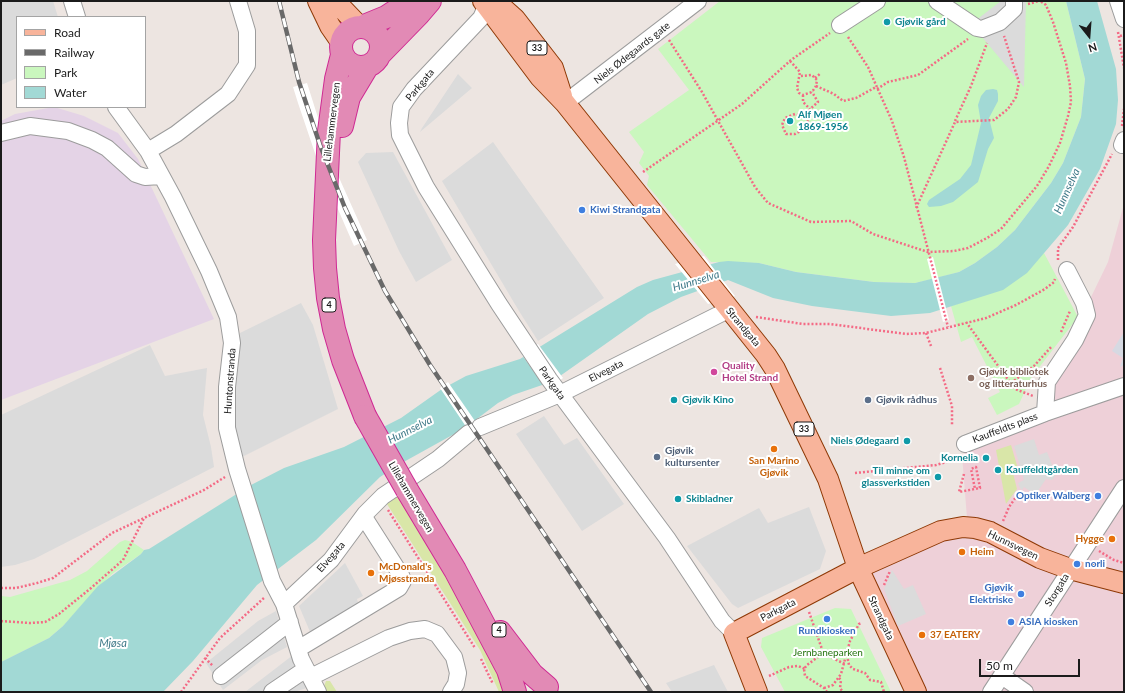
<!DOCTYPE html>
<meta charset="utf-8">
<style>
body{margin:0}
#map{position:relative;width:1125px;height:693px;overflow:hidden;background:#ede5e1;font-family:Lato,sans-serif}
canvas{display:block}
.frame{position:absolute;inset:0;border:2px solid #1b1b1b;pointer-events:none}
.legend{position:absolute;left:16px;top:16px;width:130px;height:92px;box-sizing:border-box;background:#fff;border:1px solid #a4a4a4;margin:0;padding:5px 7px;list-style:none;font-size:12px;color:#1b1b1b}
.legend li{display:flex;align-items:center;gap:8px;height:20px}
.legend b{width:20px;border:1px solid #a4a4a4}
.north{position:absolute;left:1069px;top:16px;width:40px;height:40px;-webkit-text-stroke:3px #fff;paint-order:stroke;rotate:163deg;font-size:11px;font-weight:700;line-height:16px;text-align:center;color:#1b1b1b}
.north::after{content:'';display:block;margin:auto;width:14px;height:18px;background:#1b1b1b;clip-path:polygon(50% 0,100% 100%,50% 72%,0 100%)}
.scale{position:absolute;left:979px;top:659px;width:101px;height:18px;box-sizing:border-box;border:2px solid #1b1b1b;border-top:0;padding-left:5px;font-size:12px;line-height:14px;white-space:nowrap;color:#1b1b1b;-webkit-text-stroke:3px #fff;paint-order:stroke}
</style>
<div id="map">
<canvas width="1125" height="693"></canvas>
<div class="frame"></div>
<ul class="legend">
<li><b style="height:5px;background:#f8b49b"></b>Road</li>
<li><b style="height:5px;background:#696969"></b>Railway</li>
<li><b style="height:11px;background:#caf7be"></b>Park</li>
<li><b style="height:11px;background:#a2d9d5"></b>Water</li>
</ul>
<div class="north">N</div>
<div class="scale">50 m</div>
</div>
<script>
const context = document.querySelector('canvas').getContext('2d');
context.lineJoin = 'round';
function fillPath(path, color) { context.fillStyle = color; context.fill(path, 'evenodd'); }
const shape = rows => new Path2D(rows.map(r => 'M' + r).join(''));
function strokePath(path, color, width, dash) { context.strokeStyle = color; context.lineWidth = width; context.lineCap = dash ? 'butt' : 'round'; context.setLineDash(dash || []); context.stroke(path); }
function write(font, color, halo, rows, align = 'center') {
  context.font = font + ' Lato,sans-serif'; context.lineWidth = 4; context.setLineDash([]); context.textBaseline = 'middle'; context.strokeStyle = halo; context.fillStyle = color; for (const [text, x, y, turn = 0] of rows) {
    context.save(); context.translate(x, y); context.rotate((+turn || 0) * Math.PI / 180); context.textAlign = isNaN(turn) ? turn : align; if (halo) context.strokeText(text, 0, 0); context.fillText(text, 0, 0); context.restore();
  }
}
fillPath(shape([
 [1124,204,1124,692,916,692,859,565,967,518,962,455,1041,407,1039,384,1078,324,1108,262]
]), '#eed0d8');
fillPath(shape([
 [54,107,84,116,118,133,138,159,214,319,1,400,1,121,15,114]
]), '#e4d3e6');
fillPath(shape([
 [1011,445,1019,472,1013,473,1017,489,1006,504,996,450],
 [397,491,491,648,508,692,499,692,480,650,385,501],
 [326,681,330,681,337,692,326,692,324,686]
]), '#d9e6a8');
fillPath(shape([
 [720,1,1066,1,1085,79,1081,117,1063,163,1051,183,1015,230,997,247,975,263,959,272,933,279,915,283,874,282,796,272,759,263,711,262,647,185,649,176,639,163,644,152,629,132,689,90,658,49],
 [1044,253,1078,317,1031,378,1019,404,997,415,988,398,1000,392,972,337,961,342,951,306,978,297],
 [125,540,132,542,144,550,141,554,112,574,63,626,49,638,1,662,1,596,10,597,70,580,87,571,120,542],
 [835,608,851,609,891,692,785,692,761,647,762,638]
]), '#caf7be');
fillPath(shape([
 [1,1,53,1,58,17,17,17,17,78,1,85],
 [1001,1,1026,1,1024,87,971,24],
 [458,74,472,88,420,132,422,128],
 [493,142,604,298,538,341,519,311,442,181],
 [393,152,452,260,416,282,399,251,358,162,366,153],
 [301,303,313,325,338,409,242,457,233,428,233,388,238,371,240,333],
 [150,345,165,376,207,368,203,415,211,447,214,467,34,559,15,565,1,567,1,415],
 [544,416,564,445,577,438,624,504,582,531,516,434],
 [1034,439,1039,455,1047,452,1056,475,1052,480,1046,479,1033,498,1030,496,1030,491,1024,487,1022,490,1020,488,1018,483,1024,480,1014,446],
 [809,507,826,551,820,569,738,608,732,604,687,546,759,508,768,523],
 [345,563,363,596,357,599,358,603,334,620,311,634,299,606],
 [892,570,904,589,913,585,926,614,898,626,884,589],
 [276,611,287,647,262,660,223,690,206,663,258,621],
 [293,655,310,687,294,692,245,692],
 [714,665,728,692,672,692,666,683]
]), '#dbdbdb');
fillPath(shape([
 [1124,332,1124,365,1120,367,1123,358,1112,351]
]), '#d6d9e2');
fillPath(shape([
 [1066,1,1097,1,1116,69,1118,100,1116,124,1100,169,1068,225,1027,273,1003,290,930,313,891,316,812,306,773,298,728,280,681,297,648,314,560,376,545,384,513,395,498,403,465,428,400,464,380,477,316,540,257,585,193,661,163,692,1,692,1,662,49,638,63,626,98,586,141,554,144,550,149,549,251,485,284,468,344,447,401,418,442,389,466,376,520,359,637,287,653,280,719,262,728,261,759,263,796,272,874,282,915,283,959,272,975,263,997,247,1015,230,1051,183,1063,163,1081,117,1085,79],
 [993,89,997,90,998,94,998,101,989,118,994,138,988,149,978,182,953,202,941,206,929,207,927,204,929,200,960,179,971,165,981,123,978,105,981,96,986,90]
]), '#a2d9d5');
fillPath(shape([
 [307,83,332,162,367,240,354,246,320,168,298,103,293,87],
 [704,256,735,296,708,304,675,264],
 [933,257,949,320,943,322,927,259],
 [538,344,563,378,547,390,522,355],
 [448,382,484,434,475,440,440,388]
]), '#fff');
const minor = shape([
 [72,1,77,17],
 [937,1,977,28,982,29,1000,22,1014,9,1014,1],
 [1118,1,1124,19],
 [486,7,481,18,414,89,401,107,399,123,400,135,426,187,499,304,549,379,667,538,722,621,734,633],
 [840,25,877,1],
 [565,103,698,1],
 [116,107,148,151,173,197,209,271,228,317,232,343,227,387,227,428,237,469,272,581,284,604,301,659,318,692],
 [1,133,30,126,68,131,92,140,107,148,136,174,145,177,161,176],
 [1122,145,1124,140],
 [148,151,176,134,228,94,247,65,247,31,238,1],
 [1045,413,1047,382,1075,340,1087,315,1084,303,1067,270],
 [480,427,560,394,728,310],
 [965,444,1045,413,1124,386],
 [284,604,331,560,365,514,383,496,438,459,469,433],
 [298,649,399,588,403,581,401,575,364,517],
 [221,676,290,622],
 [1002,676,1025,692],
 [311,677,389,638,410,631,425,629,437,634,454,657,458,673,456,684,451,692],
 [272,692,306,669],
 [991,692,1124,488]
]);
const major = shape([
 [318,1,330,26,341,42],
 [335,1,359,26],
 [483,1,540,77,565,103,766,355,775,369,828,479,858,568,916,692],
 [495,1,515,19,553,68,562,96],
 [757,692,734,633,858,568,941,531,963,527,975,528,990,532,1040,558,1070,569,1124,583]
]);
const highway = shape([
 [364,26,386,17,411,1],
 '341 47a20 20 0 1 1 40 0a20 20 0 1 1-40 0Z',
 [381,53,418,15,430,1],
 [342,55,336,79,329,131,324,240,325,268,328,298,334,329,343,360,365,416],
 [342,126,349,97,367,67],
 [407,490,455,570,508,670,515,692],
 [500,632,532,674,547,687]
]);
strokePath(minor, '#9c9c9c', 18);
strokePath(major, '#8e3805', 22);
strokePath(highway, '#cf2993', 24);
strokePath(shape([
 [1028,4,1039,1],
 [1118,32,1124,68],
 [1120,36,1124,35],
 [848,37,868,67,892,121,904,157,948,327],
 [669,40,702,92,755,187,768,203,811,222,851,221,873,234,928,252,954,251,968,248,987,238,1001,229,1037,186,1049,166,1060,143,1068,116,1071,102,1070,86,1066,63,1053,22,1046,5,1040,1],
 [790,61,800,72,797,88,799,93,803,95,812,92,816,86,817,80,812,75,801,76],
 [815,78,821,73],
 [816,86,834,94,843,101,856,98,876,87],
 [877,89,888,82,918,75,968,39],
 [803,95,803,102,810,109],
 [805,117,808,122,807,127,795,134,786,134,782,125,785,118,795,114,805,117,808,111,818,102,812,92],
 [955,121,971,86,987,43],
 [1122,126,1124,109],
 [643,172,742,104,791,60,830,33],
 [916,208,955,122,994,120,1008,109,1016,97,1019,82,1004,36],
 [1058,260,1058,248,1073,227,1112,154],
 [756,317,803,324,830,324,906,334,926,333,986,318,1016,305,1045,289,1054,282,1055,279],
 [966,322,1015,389,1033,396],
 [1061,332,1070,311],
 [926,333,931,346],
 [940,368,952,406,952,425],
 [1011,383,1034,366,1052,346],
 [855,473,936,465,957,459],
 [964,474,959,492,980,488,976,467,971,469,975,489],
 [388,510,475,648],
 [1003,521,1009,507,1021,490],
 [1099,551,1114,560,1124,563],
 [884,585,890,571],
 [1,588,16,588,37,583,53,578,112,533,204,490,225,477],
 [809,612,824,655],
 [1,621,30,623,45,622,59,614,91,588,123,560,144,518],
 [847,655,849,665,853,669,865,673,870,680,881,682,884,692],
 [205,658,213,666],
 [481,659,493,684],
 [769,676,789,667,798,666,805,669],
 [839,678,841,680,840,688,843,692],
 [824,688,833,685,841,674,850,641,859,624,862,623],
 [181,692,220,638,265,597],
 [827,692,824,688,805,676,804,669,807,665,818,657,826,655,845,664]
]), '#f46a85', 2.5, [2, 2]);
strokePath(minor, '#fff', 16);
strokePath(major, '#f8b49b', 20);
strokePath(highway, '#e28ab5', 22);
const rail = shape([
 [279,1,299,82,320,145,345,208,385,291,430,365,651,692]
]);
strokePath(rail, '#696969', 4.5);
strokePath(rail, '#fff', 3, [9]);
const highwayBridge = shape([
 [365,416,407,490]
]);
strokePath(highwayBridge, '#cf2993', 24, []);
strokePath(highwayBridge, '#e28ab5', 22);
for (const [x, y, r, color] of [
 [887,22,4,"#0f9aa8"],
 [790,121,4,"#0f9aa8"],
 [582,210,4,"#3f7fe0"],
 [714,372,4,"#d1479c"],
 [971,378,4,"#8d6e63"],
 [674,400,4,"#0f9aa8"],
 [868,400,4,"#5c6f8a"],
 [907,441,4,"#0f9aa8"],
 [774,449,4,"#e8710a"],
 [657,457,4,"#5c6f8a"],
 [986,458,4,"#0f9aa8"],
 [998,470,4,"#0f9aa8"],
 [938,477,4,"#0f9aa8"],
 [1098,496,4,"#3f7fe0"],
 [678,499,4,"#0f9aa8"],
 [1112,539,4,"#e8710a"],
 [962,552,4,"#e8710a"],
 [1077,564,4,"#3f7fe0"],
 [371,573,4,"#e8710a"],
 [1021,594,4,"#3f7fe0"],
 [827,619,4,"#3f7fe0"],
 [1011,622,4,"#3f7fe0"],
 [922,635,4,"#e8710a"]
]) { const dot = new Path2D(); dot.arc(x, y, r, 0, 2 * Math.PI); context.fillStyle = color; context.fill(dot); strokePath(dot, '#fff', 1.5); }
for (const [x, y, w] of [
 [537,48,20],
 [329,305,14],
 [804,429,20],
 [499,630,14]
]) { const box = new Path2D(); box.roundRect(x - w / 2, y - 7, w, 14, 3); context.fillStyle = '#fff'; context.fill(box); strokePath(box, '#1b1b1b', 1); }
write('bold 9px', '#1b1b1b', null, [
 ["33",537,48],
 ["4",329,305],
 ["33",804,429],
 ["4",499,630]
]);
write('bold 10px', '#0d838f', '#fff', [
 ["Gjøvik gård",895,22],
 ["Alf Mjøen",798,115],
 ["1869-1956",798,127],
 ["Gjøvik Kino",682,400],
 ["Niels Ødegaard",899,441,"right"],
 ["Kornelia",978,458,"right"],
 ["Kauffeldtgården",1006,470],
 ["Til minne om",930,471,"right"],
 ["glassverkstiden",930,483,"right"],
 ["Skibladner",686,499]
], 'left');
write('10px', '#1b1b1b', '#fff', [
 ["Niels Ødegaards gate",632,53,-38],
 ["Parkgata",420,85,-50],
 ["Lillehammervegen",332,122,-83],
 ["Strandgata",743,327,50],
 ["Elvegata",606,371,-27],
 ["Huntonstranda",230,381,-86],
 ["Parkgata",552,383,55],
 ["Kauffeldts plass",1005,428,-21],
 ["Lillehammervegen",411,497,60],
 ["Hunnsvegen",1013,545,26],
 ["Elvegata",331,557,-49],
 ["Storgata",1057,590,-58],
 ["Parkgata",778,610,-27],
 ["Strandgata",881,618,65]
]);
write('bold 10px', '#366cbe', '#fff', [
 ["Kiwi Strandgata",590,210],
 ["Optiker Walberg",1090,496,"right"],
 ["norli",1085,564],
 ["Gjøvik",1013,588,"right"],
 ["Elektriske",1013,600,"right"],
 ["ASIA kiosken",1019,622],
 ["Rundkiosken",827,631,"center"]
], 'left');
write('bold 10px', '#b23c85', '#fff', [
 ["Quality",722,366],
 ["Hotel Strand",722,378]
], 'left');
write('bold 10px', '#785e54', '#fff', [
 ["Gjøvik bibliotek",979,372],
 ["og litteraturhus",979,384]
], 'left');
write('bold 10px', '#4e5e75', '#fff', [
 ["Gjøvik rådhus",876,400],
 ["Gjøvik",665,451],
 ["kultursenter",665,463]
], 'left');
write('bold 10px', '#c56008', '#fff', [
 ["San Marino",774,461,"center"],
 ["Gjøvik",774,473,"center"],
 ["Hygge",1104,539,"right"],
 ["Heim",970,552],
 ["McDonald's",379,567],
 ["Mjøsstranda",379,579],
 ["37 EATERY",930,635]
], 'left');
write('10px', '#24740f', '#fff', [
 ["Jernbaneparken",828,653]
]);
write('italic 11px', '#407a89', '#fff', [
 ["Hunnselva",1067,191,-66],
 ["Hunnselva",696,281,-17],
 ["Hunnselva",410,430,-27],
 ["Mjøsa",113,643]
]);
</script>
